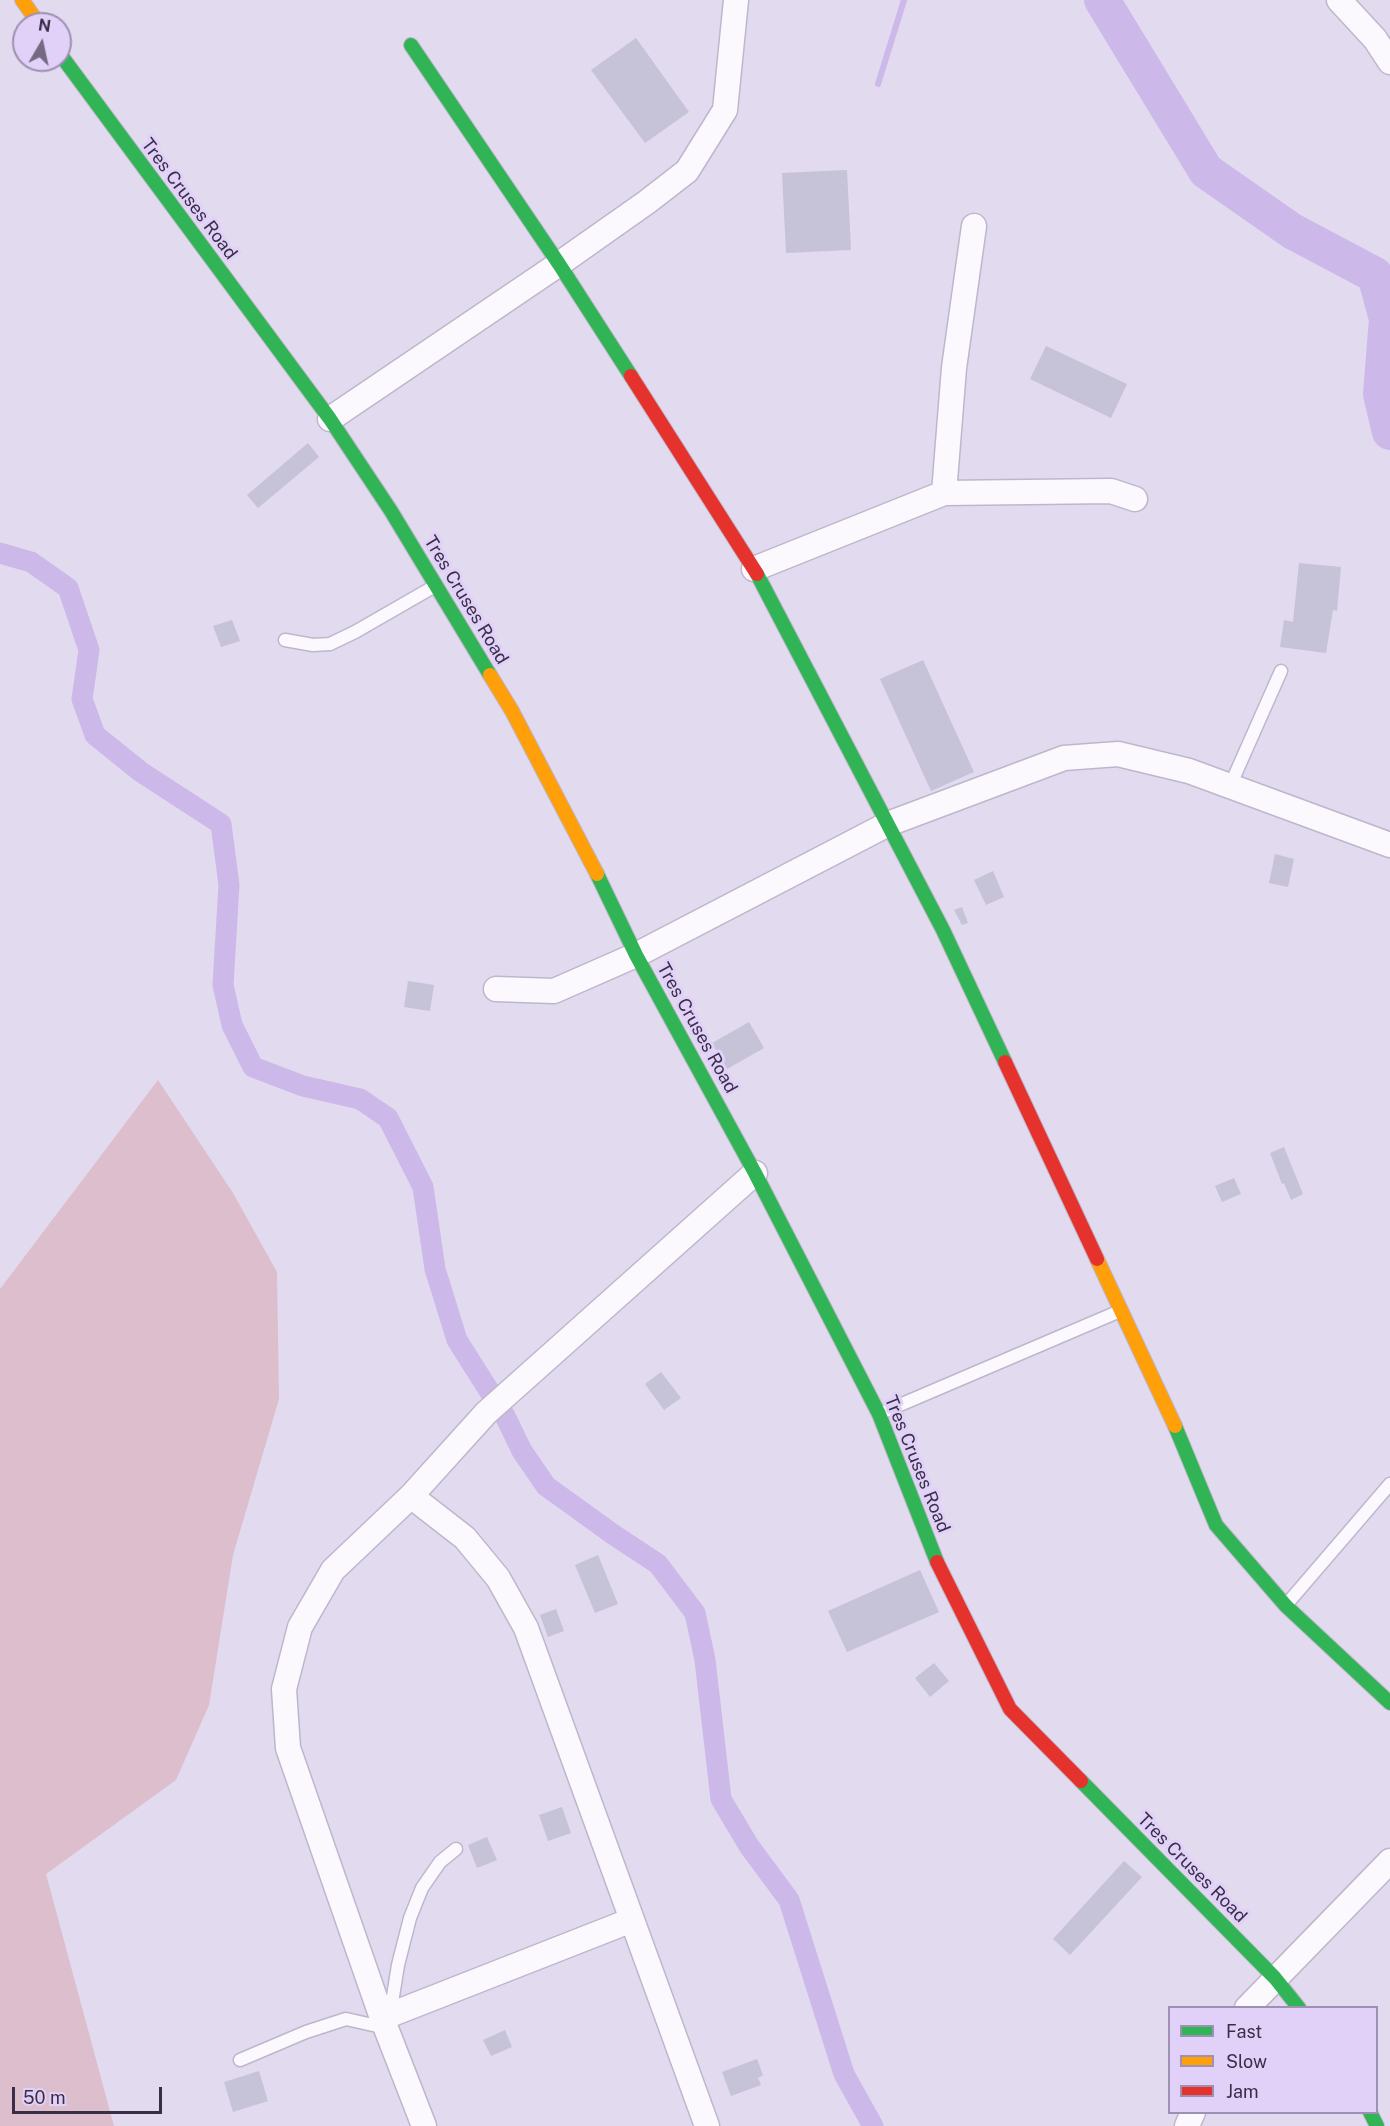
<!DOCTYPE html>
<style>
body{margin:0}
#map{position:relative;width:1390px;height:2126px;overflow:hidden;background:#e2daef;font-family:"Public Sans",sans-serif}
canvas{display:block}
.legend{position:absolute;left:1168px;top:2006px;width:210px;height:108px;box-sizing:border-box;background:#e1d1f8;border:2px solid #9e90b2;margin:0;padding:8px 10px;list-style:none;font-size:18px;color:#392e48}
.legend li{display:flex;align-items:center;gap:12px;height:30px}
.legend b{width:30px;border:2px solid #9e90b2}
.north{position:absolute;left:12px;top:12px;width:60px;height:60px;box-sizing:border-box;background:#e1d1f8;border:2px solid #9e90b2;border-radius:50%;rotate:9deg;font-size:16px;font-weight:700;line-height:24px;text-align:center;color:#392e48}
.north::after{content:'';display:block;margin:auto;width:21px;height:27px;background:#746a82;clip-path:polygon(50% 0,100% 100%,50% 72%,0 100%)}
.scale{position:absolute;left:12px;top:2087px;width:150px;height:27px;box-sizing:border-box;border:3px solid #392e48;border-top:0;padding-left:8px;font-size:18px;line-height:21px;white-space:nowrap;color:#392e48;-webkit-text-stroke:4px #e1d1f8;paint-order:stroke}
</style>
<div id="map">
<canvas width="1390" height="2126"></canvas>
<ul class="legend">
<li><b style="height:8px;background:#30b455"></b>Fast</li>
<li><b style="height:8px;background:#ff9f0a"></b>Slow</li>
<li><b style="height:8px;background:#e5322d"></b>Jam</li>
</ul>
<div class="north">N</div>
<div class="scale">50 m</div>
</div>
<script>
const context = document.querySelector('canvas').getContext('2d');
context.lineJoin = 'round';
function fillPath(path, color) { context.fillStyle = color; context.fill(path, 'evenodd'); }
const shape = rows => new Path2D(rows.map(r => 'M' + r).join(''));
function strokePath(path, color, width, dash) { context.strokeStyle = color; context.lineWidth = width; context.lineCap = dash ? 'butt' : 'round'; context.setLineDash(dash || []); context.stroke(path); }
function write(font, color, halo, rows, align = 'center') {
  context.font = font + ' "Public Sans",sans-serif'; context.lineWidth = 6; context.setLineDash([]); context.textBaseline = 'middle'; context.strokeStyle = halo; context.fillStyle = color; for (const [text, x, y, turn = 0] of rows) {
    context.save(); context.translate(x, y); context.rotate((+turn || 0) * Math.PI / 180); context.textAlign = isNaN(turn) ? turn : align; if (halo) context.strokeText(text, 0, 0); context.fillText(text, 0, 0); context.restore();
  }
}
fillPath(shape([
 [158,1080,233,1193,277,1272,279,1399,233,1555,209,1705,176,1780,46,1874,114,2126,0,2126,0,1289]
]), '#dcbecd');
fillPath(shape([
 [1090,0,1102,0,1206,171,1123,48]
]), '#ccb8e9');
strokePath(shape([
 [878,84,904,0]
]), '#ccb8e9', 6);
strokePath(shape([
 [0,553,31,562,68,588,89,650,82,699,95,735,141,772,221,824,229,885,223,985,232,1025,253,1067,303,1086,360,1099,388,1118,423,1187,435,1269,457,1340,505,1416,522,1451,546,1486,614,1535,658,1564,695,1613,705,1660,721,1799,749,1846,789,1900,844,2074,873,2126]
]), '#ccb8e9', 21);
strokePath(shape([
 [1102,0,1206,171,1292,231,1375,275,1387,319,1381,394,1390,432]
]), '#ccb8e9', 36);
fillPath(shape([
 [636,38,689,112,645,143,591,70],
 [847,170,851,250,786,253,782,173],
 [1046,346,1127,384,1111,418,1030,379],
 [308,443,319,457,258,508,247,495],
 [1299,563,1341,567,1337,611,1333,610,1326,653,1280,647,1284,620,1293,622],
 [232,620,240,641,221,647,213,626],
 [923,660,974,772,931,791,880,679],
 [1275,854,1294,859,1288,887,1269,883],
 [993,871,1004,897,986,905,974,880],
 [962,907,968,923,962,925,954,910],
 [408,981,434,985,430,1011,404,1007],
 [749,1022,764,1048,727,1069,712,1043],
 [1284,1147,1303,1194,1291,1200,1284,1183,1282,1184,1270,1153],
 [1234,1178,1241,1194,1222,1202,1215,1186],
 [661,1372,681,1398,664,1410,645,1384],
 [598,1555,618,1604,595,1613,575,1565],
 [920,1570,939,1612,847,1652,828,1611],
 [556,1609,564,1631,548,1637,540,1615],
 [934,1663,949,1681,930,1697,915,1678],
 [562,1807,571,1833,548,1841,539,1815],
 [487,1837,497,1860,477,1868,468,1845],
 [1124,1861,1142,1877,1070,1955,1053,1939],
 [505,2030,512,2047,491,2056,483,2040],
 [757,2059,763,2075,758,2078,761,2085,731,2096,722,2072],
 [259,2071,268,2101,233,2112,224,2082]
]), '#c6c2d8');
const lane = shape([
 [285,640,313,645,330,644,355,632,435,586],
 [1230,786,1281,671],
 [881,1413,1120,1311],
 [1286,1605,1390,1484],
 [390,2015,398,1965,410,1918,422,1888,440,1862,456,1849],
 [240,2060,306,2032,346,2019,386,2028]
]);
const street = shape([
 [1339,0,1375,39,1390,62],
 [330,419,559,264,647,202,687,171,725,110,736,0],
 [944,493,954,368,974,226],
 [754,569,944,493,1111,491,1135,499],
 [496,989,554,991,636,955,888,824,1064,758,1118,754,1189,771,1390,845],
 [411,1496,465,1538,498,1578,526,1628,707,2126],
 [1247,2008,1390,1861],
 [382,2018,632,1920],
 [424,2126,382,2018,288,1748,284,1689,300,1627,333,1570,411,1496,486,1413,755,1173],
 [1187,2126,1193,2112]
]);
const fast = shape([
 [411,45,559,264,631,376],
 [60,54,330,419,391,511,490,675],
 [757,574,943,930,1005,1062],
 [597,874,636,955,755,1173,879,1414,937,1562],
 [1175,1426,1216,1525,1286,1606,1390,1703],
 [1081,1781,1275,1978,1299,2008],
 [1370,2112,1377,2126]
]);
const slow = shape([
 [22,0,39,24],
 [490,675,512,711,597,874],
 [1097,1259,1175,1426]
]);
const jam = shape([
 [631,376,757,574],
 [1005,1062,1097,1259],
 [937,1562,1010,1709,1081,1781]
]);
strokePath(lane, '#bfb6cc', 15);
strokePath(street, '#bfb6cc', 27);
strokePath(fast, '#bfb6cc', 16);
strokePath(slow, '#bfb6cc', 16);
strokePath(jam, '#bfb6cc', 16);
strokePath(lane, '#fbf9fd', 12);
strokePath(street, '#fbf9fd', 24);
strokePath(fast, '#30b455', 14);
strokePath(slow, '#ff9f0a', 14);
strokePath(jam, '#e5322d', 14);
write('18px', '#392e48', '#e1d1f8', [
 ["Tres Cruses Road",189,199,53],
 ["Tres Cruses Road",466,600,59],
 ["Tres Cruses Road",697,1028,61],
 ["Tres Cruses Road",917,1464,68],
 ["Tres Cruses Road",1192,1868,45]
]);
</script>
